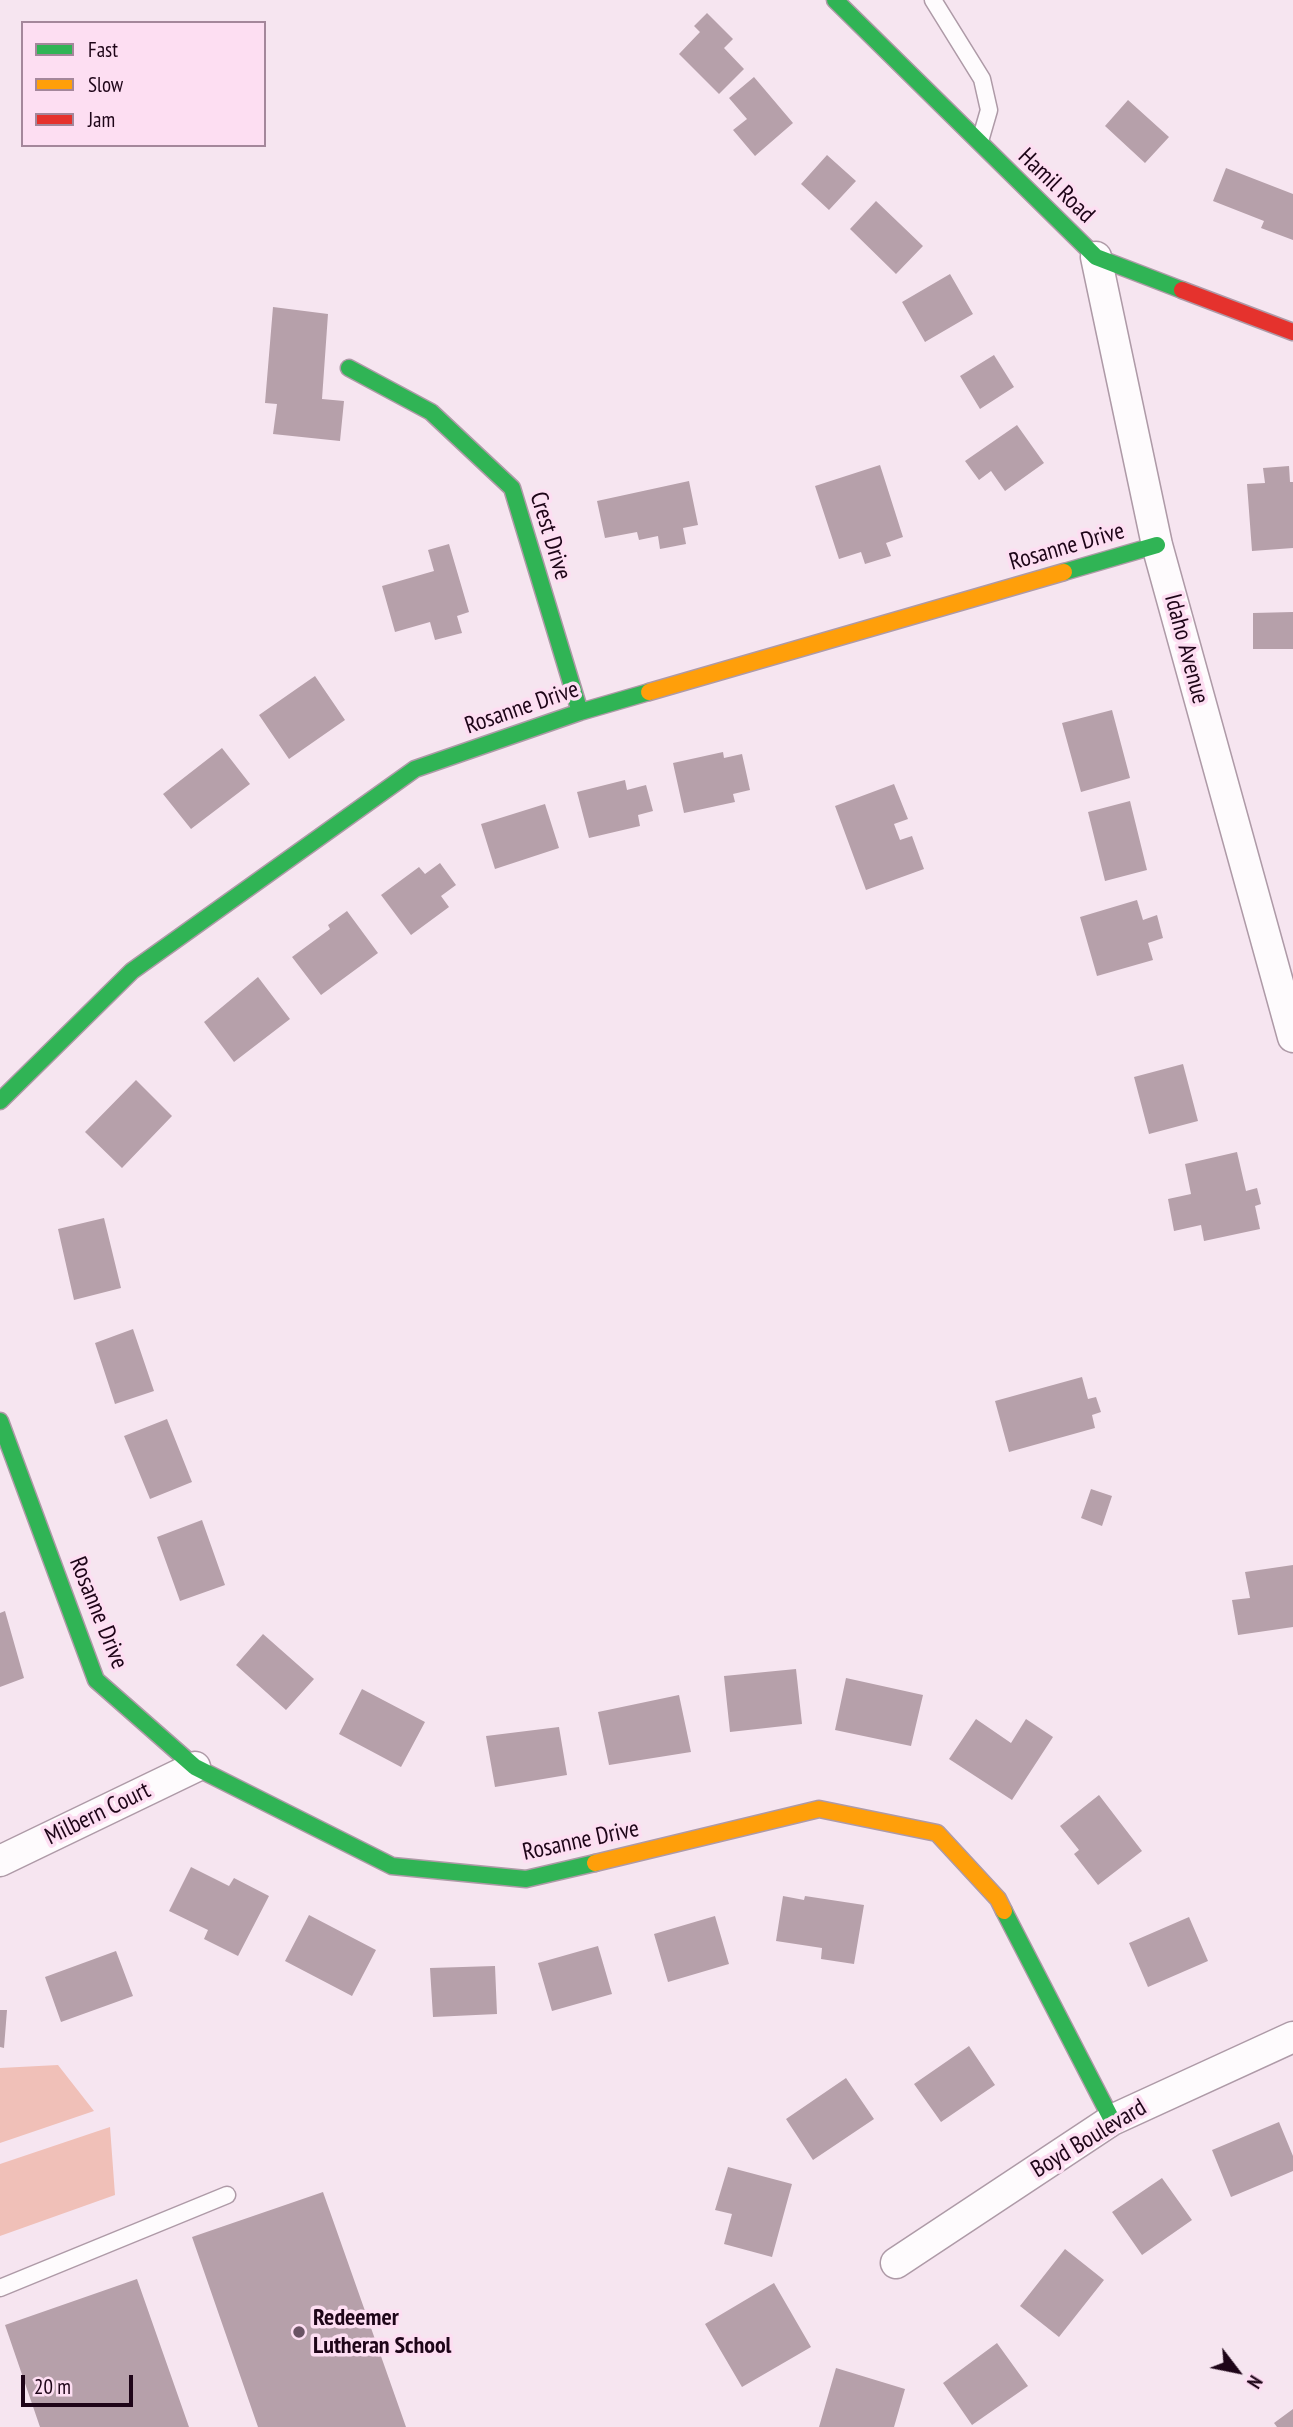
<!DOCTYPE html>
<style>
body{margin:0}
#map{position:relative;width:1293px;height:2427px;overflow:hidden;background:#f6e5f0;font-family:"PT Sans Narrow",sans-serif}
canvas{display:block}
.legend{position:absolute;left:21px;top:21px;width:245px;height:126px;box-sizing:border-box;background:#fddef2;border:2px solid #a4879b;margin:0;padding:9px 12px;list-style:none;font-size:21px;color:#1e0518}
.legend li{display:flex;align-items:center;gap:14px;height:35px}
.legend b{width:35px;border:2px solid #a4879b}
.north{position:absolute;left:1202px;top:2336px;width:70px;height:70px;-webkit-text-stroke:5px #fddef2;paint-order:stroke;rotate:122deg;font-size:19px;font-weight:700;line-height:28px;text-align:center;color:#1e0518}
.north::after{content:'';display:block;margin:auto;width:24px;height:32px;background:#1e0518;clip-path:polygon(50% 0,100% 100%,50% 72%,0 100%)}
.scale{position:absolute;left:21px;top:2375px;width:112px;height:32px;box-sizing:border-box;border:4px solid #1e0518;border-top:0;padding-left:9px;font-size:21px;line-height:24px;white-space:nowrap;color:#1e0518;-webkit-text-stroke:5px #fddef2;paint-order:stroke}
</style>
<div id="map">
<canvas width="1293" height="2427"></canvas>
<ul class="legend">
<li><b style="height:9px;background:#30b455"></b>Fast</li>
<li><b style="height:9px;background:#ff9f0a"></b>Slow</li>
<li><b style="height:9px;background:#e5322d"></b>Jam</li>
</ul>
<div class="north">N</div>
<div class="scale">20 m</div>
</div>
<script>
const context = document.querySelector('canvas').getContext('2d');
context.lineJoin = 'round';
function fillPath(path, color) { context.fillStyle = color; context.fill(path, 'evenodd'); }
const shape = rows => new Path2D(rows.map(r => 'M' + r).join(''));
function strokePath(path, color, width, dash) { context.strokeStyle = color; context.lineWidth = width; context.lineCap = dash ? 'butt' : 'round'; context.setLineDash(dash || []); context.stroke(path); }
function write(font, color, halo, rows, align = 'center') {
  context.font = font + ' "PT Sans Narrow",sans-serif'; context.lineWidth = 7; context.setLineDash([]); context.textBaseline = 'middle'; context.strokeStyle = halo; context.fillStyle = color; for (const [text, x, y, turn = 0] of rows) {
    context.save(); context.translate(x, y); context.rotate((+turn || 0) * Math.PI / 180); context.textAlign = isNaN(turn) ? turn : align; if (halo) context.strokeText(text, 0, 0); context.fillText(text, 0, 0); context.restore();
  }
}
fillPath(shape([
 [58,2065,94,2111,0,2143,0,2068],
 [110,2127,115,2195,0,2236,0,2164]
]), '#f0c0b8');
fillPath(shape([
 [707,13,733,39,724,48,744,69,719,94,679,54,700,32,694,26],
 [754,77,793,123,755,156,733,130,747,119,729,98],
 [1128,100,1169,137,1145,163,1105,126],
 [827,155,856,181,829,210,801,184],
 [1226,168,1293,194,1293,240,1261,228,1264,221,1213,201],
 [876,201,923,246,896,274,850,229],
 [950,274,973,314,925,342,902,302],
 [273,307,328,314,322,399,344,401,340,441,273,434,277,404,265,403],
 [994,355,1014,387,980,409,960,376],
 [1017,425,1044,463,1005,491,991,471,979,480,965,461],
 [880,465,903,537,886,543,891,556,865,564,861,552,839,559,815,486],
 [1289,466,1290,482,1293,482,1293,548,1252,551,1247,484,1265,483,1263,468],
 [689,481,698,525,683,528,686,544,660,549,658,536,639,540,637,532,605,538,597,501],
 [449,544,469,612,457,616,462,633,435,640,430,622,395,632,382,586,434,571,428,550],
 [1293,612,1293,649,1253,649,1253,613],
 [315,676,345,720,289,759,259,715],
 [1112,710,1130,778,1081,792,1062,723],
 [222,748,250,784,191,829,163,794],
 [723,752,724,758,742,754,750,790,733,794,735,802,684,813,673,763],
 [625,780,627,790,646,785,653,811,638,815,640,826,589,838,577,792],
 [894,784,908,819,894,824,900,840,912,836,924,869,866,890,835,806],
 [1130,801,1147,870,1105,881,1088,812],
 [545,804,559,848,495,869,481,824],
 [440,863,456,885,441,896,449,907,411,935,381,895,419,867,425,874],
 [1137,900,1143,920,1157,915,1163,938,1148,943,1153,960,1097,976,1080,917],
 [347,911,378,953,321,995,292,957,330,929,328,925],
 [258,977,290,1019,234,1062,204,1022],
 [1183,1064,1198,1121,1149,1134,1134,1077],
 [136,1080,172,1116,122,1168,85,1132],
 [1237,1152,1246,1191,1257,1188,1261,1204,1255,1206,1260,1229,1204,1241,1201,1225,1174,1231,1168,1199,1191,1194,1185,1164],
 [104,1218,121,1288,74,1300,58,1229],
 [133,1329,154,1391,115,1404,95,1343],
 [1082,1377,1088,1399,1096,1397,1101,1412,1092,1415,1095,1428,1009,1452,995,1401],
 [167,1419,192,1482,150,1499,124,1436],
 [1091,1489,1112,1496,1102,1526,1081,1518],
 [202,1520,225,1585,180,1601,157,1537],
 [1293,1565,1293,1627,1238,1635,1232,1600,1250,1598,1245,1572],
 [5,1611,24,1678,0,1687,0,1613],
 [263,1634,314,1679,286,1710,236,1665],
 [796,1669,802,1724,730,1732,724,1676],
 [846,1678,923,1695,911,1746,835,1730],
 [362,1689,425,1722,401,1767,339,1734],
 [679,1695,691,1752,609,1765,598,1712],
 [976,1719,1011,1743,1026,1719,1053,1737,1012,1800,949,1759],
 [559,1727,567,1775,495,1787,486,1736],
 [1099,1795,1142,1851,1098,1885,1074,1854,1079,1850,1060,1826],
 [191,1867,229,1886,234,1878,269,1896,238,1956,204,1939,208,1930,169,1911],
 [783,1896,804,1900,805,1896,864,1905,854,1964,821,1959,822,1948,776,1941],
 [309,1915,376,1950,352,1996,285,1961],
 [715,1916,729,1964,668,1982,654,1934],
 [1189,1917,1208,1961,1148,1987,1129,1943],
 [598,1946,612,1994,552,2011,538,1963],
 [116,1951,133,1996,61,2022,45,1977],
 [495,1966,497,2014,433,2017,430,1968],
 [0,2010,7,2010,4,2048,0,2047],
 [969,2046,995,2085,941,2122,914,2084],
 [846,2078,874,2119,813,2160,786,2119],
 [1279,2122,1293,2156,1293,2171,1231,2197,1212,2150],
 [728,2167,792,2184,772,2257,724,2244,732,2214,715,2210],
 [1162,2178,1192,2220,1142,2255,1112,2212],
 [323,2192,406,2427,258,2427,192,2237],
 [1065,2249,1104,2280,1059,2337,1020,2306],
 [137,2279,189,2427,40,2427,5,2325],
 [774,2283,811,2347,742,2387,705,2324],
 [997,2343,1028,2386,972,2425,943,2383],
 [836,2368,905,2389,894,2427,819,2427],
 [1293,2409,1293,2427,1277,2427,1274,2423]
]), '#b6a0aa');
const lane = shape([
 [933,0,982,79,989,110,980,141],
 [0,2288,227,2195]
]);
const street = shape([
 [1096,257,1157,545,1293,1037],
 [0,1861,195,1767],
 [896,2263,1112,2120,1293,2037]
]);
const fast = shape([
 [835,0,1096,257,1182,290],
 [349,368,431,412,512,488,580,712],
 [1064,572,1157,545],
 [0,1101,132,971,415,769,580,712,649,692],
 [0,1421,96,1680,195,1767,392,1866,526,1879,595,1863],
 [1004,1911,1112,2120]
]);
const slow = shape([
 [649,692,1064,572],
 [595,1863,819,1809,937,1833,998,1899,1004,1911]
]);
const jam = shape([
 [1182,290,1293,332]
]);
strokePath(lane, '#ae9aa7', 19);
strokePath(street, '#ae9aa7', 33);
strokePath(fast, '#ae9aa7', 19);
strokePath(slow, '#ae9aa7', 19);
strokePath(jam, '#ae9aa7', 19);
strokePath(lane, '#fefbfd', 16);
strokePath(street, '#fefbfd', 30);
strokePath(fast, '#30b455', 16);
strokePath(slow, '#ff9f0a', 16);
strokePath(jam, '#e5322d', 16);
for (const [x, y, r, color] of [
 [299,2332,7,"#6a5364"]
]) { const dot = new Path2D(); dot.arc(x, y, r, 0, 2 * Math.PI); context.fillStyle = color; context.fill(dot); strokePath(dot, '#fddef2', 2.5); }
write('24px', '#1e0518', '#fddef2', [
 ["Hamil Road",1056,186,44],
 ["Crest Drive",550,536,73],
 ["Rosanne Drive",1067,547,-16],
 ["Idaho Avenue",1186,649,75],
 ["Rosanne Drive",522,708,-19],
 ["Rosanne Drive",98,1613,68],
 ["Milbern Court",98,1814,-26],
 ["Rosanne Drive",581,1841,-12],
 ["Boyd Boulevard",1089,2139,-31]
]);
write('bold 24px', '#1e0518', '#fddef2', [
 ["Redeemer",313,2318],
 ["Lutheran School",313,2346]
], 'left');
</script>
